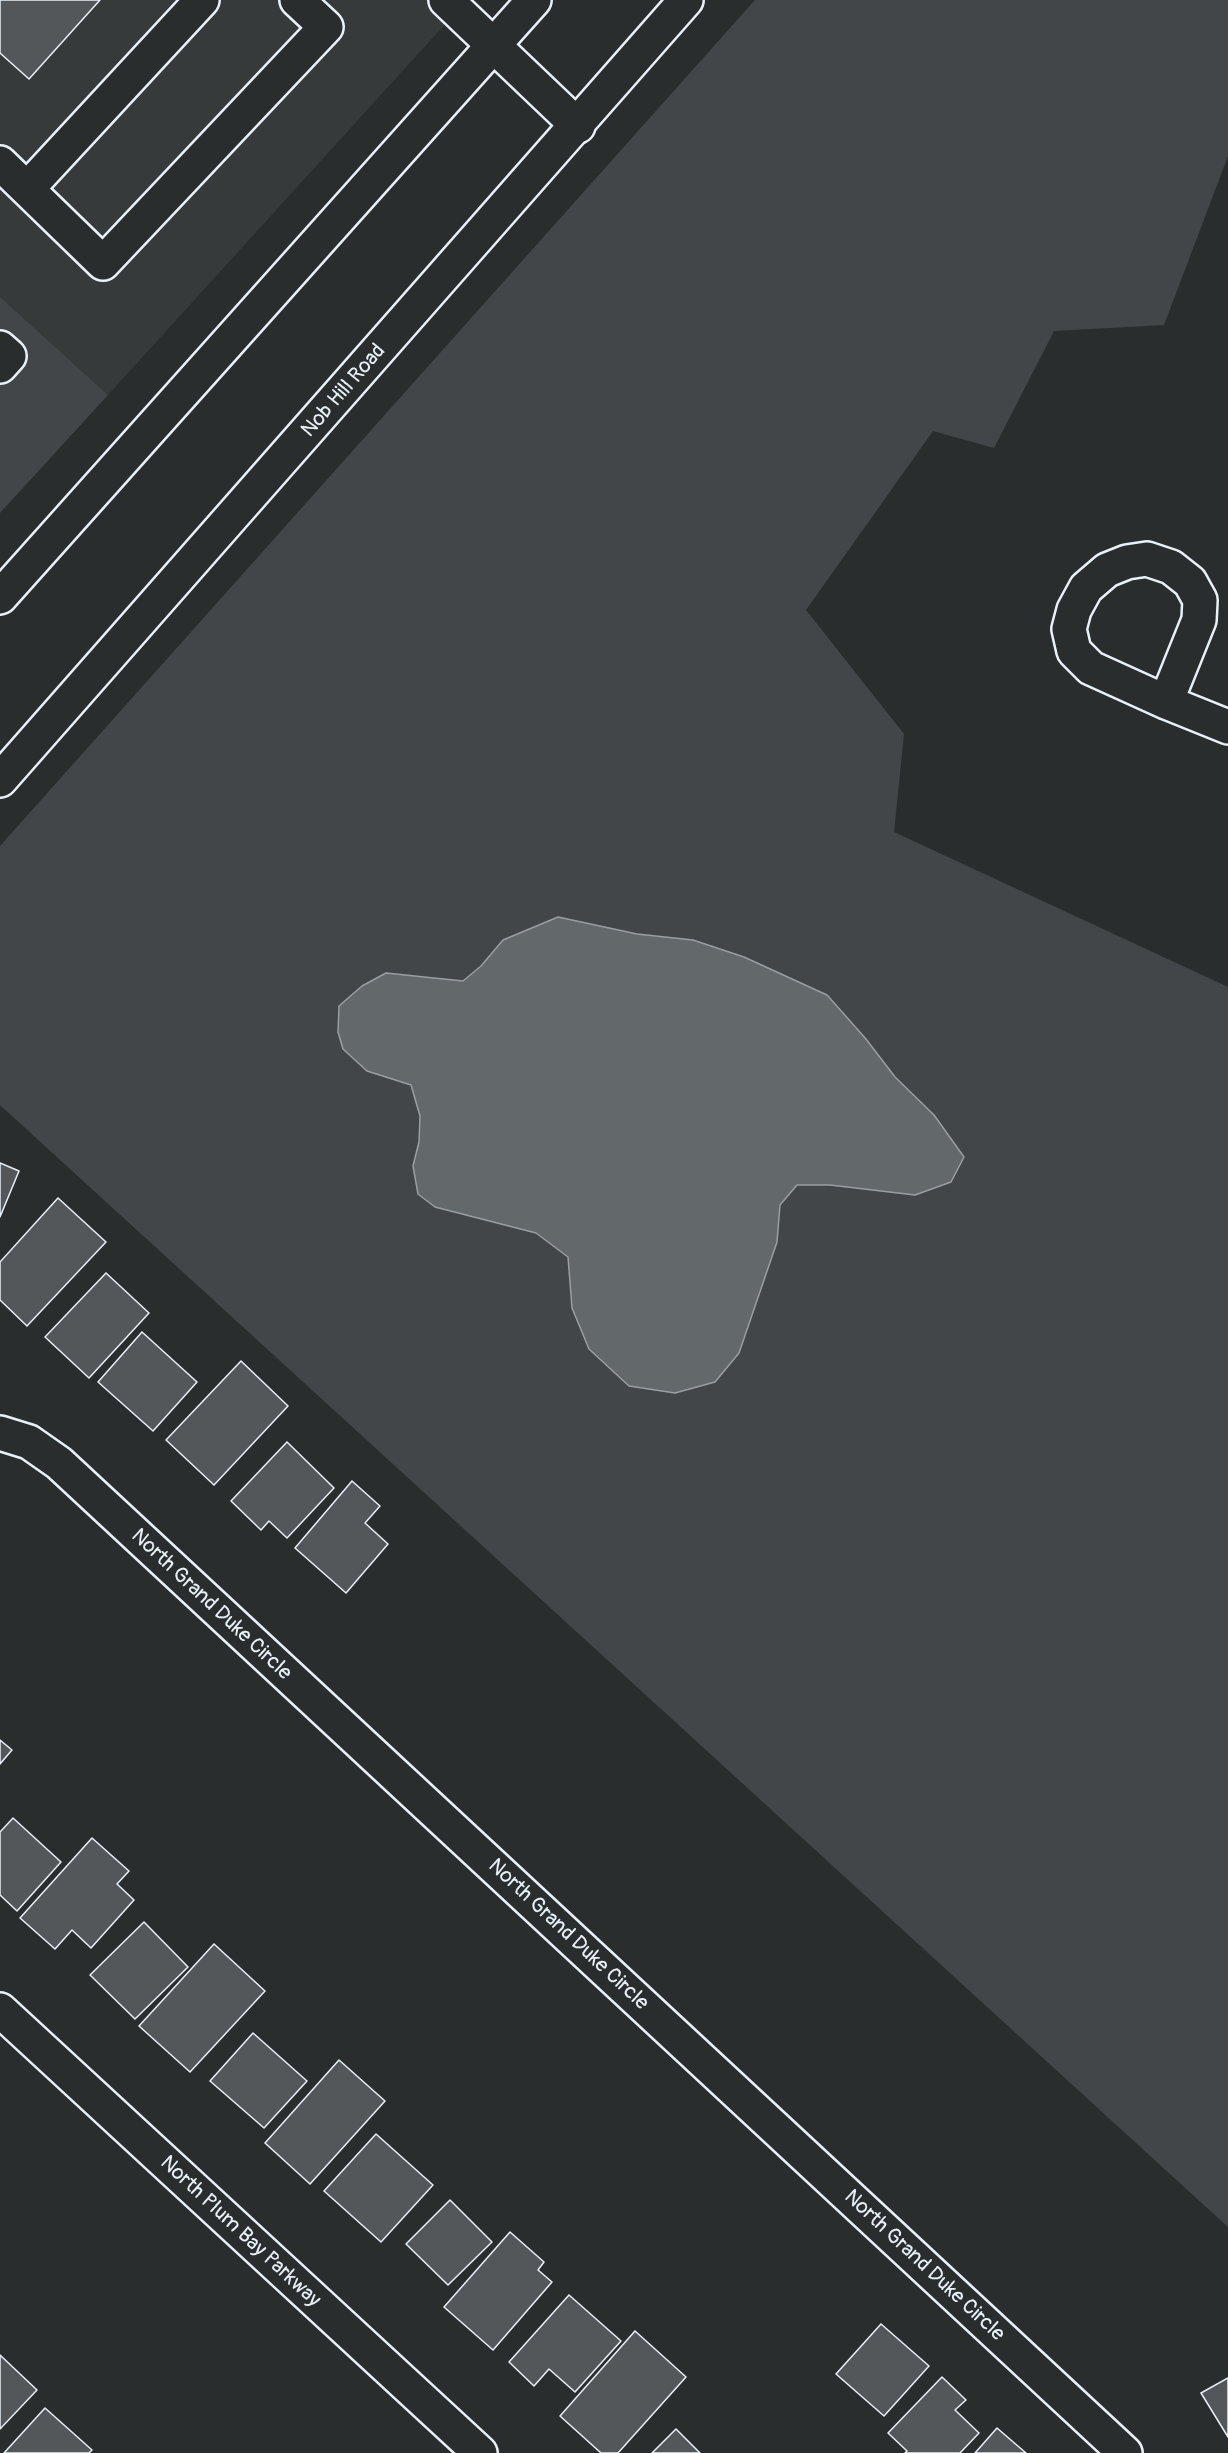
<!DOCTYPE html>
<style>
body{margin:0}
canvas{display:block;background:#2a2d2e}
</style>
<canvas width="1228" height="2453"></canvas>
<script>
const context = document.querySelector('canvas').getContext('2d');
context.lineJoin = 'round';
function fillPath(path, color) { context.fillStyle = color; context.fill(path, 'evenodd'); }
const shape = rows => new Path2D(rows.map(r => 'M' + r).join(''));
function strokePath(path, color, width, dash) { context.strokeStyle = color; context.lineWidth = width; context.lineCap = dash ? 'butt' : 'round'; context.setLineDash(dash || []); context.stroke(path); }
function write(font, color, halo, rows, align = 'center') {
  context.font = font + ' Pangolin,sans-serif'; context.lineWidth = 5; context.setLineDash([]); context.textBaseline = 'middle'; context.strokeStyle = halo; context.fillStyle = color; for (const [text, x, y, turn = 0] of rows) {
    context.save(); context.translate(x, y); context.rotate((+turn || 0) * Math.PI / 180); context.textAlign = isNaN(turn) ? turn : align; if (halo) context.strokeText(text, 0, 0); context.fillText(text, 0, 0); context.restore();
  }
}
fillPath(shape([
 [0,0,467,0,108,395,0,297]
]), '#363a3b');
fillPath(shape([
 [755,0,1228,0,1228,156,1164,325,1054,331,994,448,933,431,806,610,904,734,894,832,1228,987,1228,2227,0,1105,0,846],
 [0,297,108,395,0,513]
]), '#424648');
const water = shape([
 [558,917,637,934,693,940,744,957,827,995,866,1039,895,1077,934,1115,964,1157,951,1182,915,1195,830,1185,797,1185,780,1205,777,1242,739,1353,715,1382,675,1393,629,1386,589,1349,572,1308,568,1257,536,1233,435,1207,418,1194,413,1166,419,1142,420,1116,411,1085,367,1071,343,1049,338,1032,339,1006,362,986,386,973,463,981,481,966,503,940,558,917]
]);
fillPath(water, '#63686b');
strokePath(water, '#989fa3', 1.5);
const building = shape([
 [0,0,100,0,29,79,0,53,0,0],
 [0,1163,19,1171,0,1217,0,1163],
 [58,1198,106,1242,27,1326,0,1300,0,1262,58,1198],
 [106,1273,149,1313,89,1378,45,1337,106,1273],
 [142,1332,197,1382,153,1431,98,1382,142,1332],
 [241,1361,288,1406,214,1485,166,1440,241,1361],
 [287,1442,334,1488,287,1538,269,1521,261,1530,231,1501,287,1442],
 [352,1481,380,1506,365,1523,388,1544,346,1593,295,1548,352,1481],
 [0,1740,12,1750,0,1764,0,1740],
 [13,1818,61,1862,17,1911,0,1895,0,1832,13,1818],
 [92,1838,129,1871,117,1884,134,1900,91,1948,72,1930,55,1949,20,1918,92,1838],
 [144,1922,188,1967,135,2019,90,1975,144,1922],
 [214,1944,265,1991,190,2072,139,2026,214,1944],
 [253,2033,307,2081,264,2128,210,2081,253,2033],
 [339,2060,385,2101,310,2184,265,2143,339,2060],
 [376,2134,433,2185,381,2242,324,2191,376,2134],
 [450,2200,492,2242,448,2285,406,2244,450,2200],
 [510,2232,544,2262,538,2270,552,2282,493,2350,444,2307,510,2232],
 [569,2295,621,2341,575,2392,549,2369,534,2386,509,2362,569,2295],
 [881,2324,929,2366,884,2416,836,2374,881,2324],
 [635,2331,686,2377,618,2453,601,2453,560,2416,635,2331],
 [0,2355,37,2390,0,2429,0,2355],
 [942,2377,966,2400,955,2410,979,2433,960,2453,905,2453,907,2451,888,2433,942,2377],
 [1228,2378,1228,2437,1201,2393,1228,2378],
 [45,2408,92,2450,89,2453,4,2453,45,2408],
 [997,2428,1026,2453,975,2453,997,2428],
 [676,2429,700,2453,652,2453,676,2429]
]);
fillPath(building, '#535759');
strokePath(building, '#e8f1f8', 1.5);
const minor = shape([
 [446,0,578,126],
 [0,163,103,263,326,27,297,0],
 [27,189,202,0],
 [0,348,9,356,0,366],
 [1166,702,1199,620,1200,600,1190,582,1171,567,1147,559,1127,562,1107,570,1086,588,1074,610,1069,629,1074,651,1091,668,1166,702,1228,727],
 [0,1433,29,1442,59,1463,1125,2453],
 [0,2010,480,2453]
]);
const major = shape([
 [0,597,534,0],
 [0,780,686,0]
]);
strokePath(minor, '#e8f1f8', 38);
strokePath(major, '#e8f1f8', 38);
strokePath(minor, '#2a2d2e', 33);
strokePath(major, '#2a2d2e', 33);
write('21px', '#e8f1f8', '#2a2d2e', [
 ["Nob Hill Road",344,391,-49],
 ["North Grand Duke Circle",211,1605,43],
 ["North Grand Duke Circle",568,1935,43],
 ["North Plum Bay Parkway",240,2232,43],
 ["North Grand Duke Circle",924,2266,43]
]);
</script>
